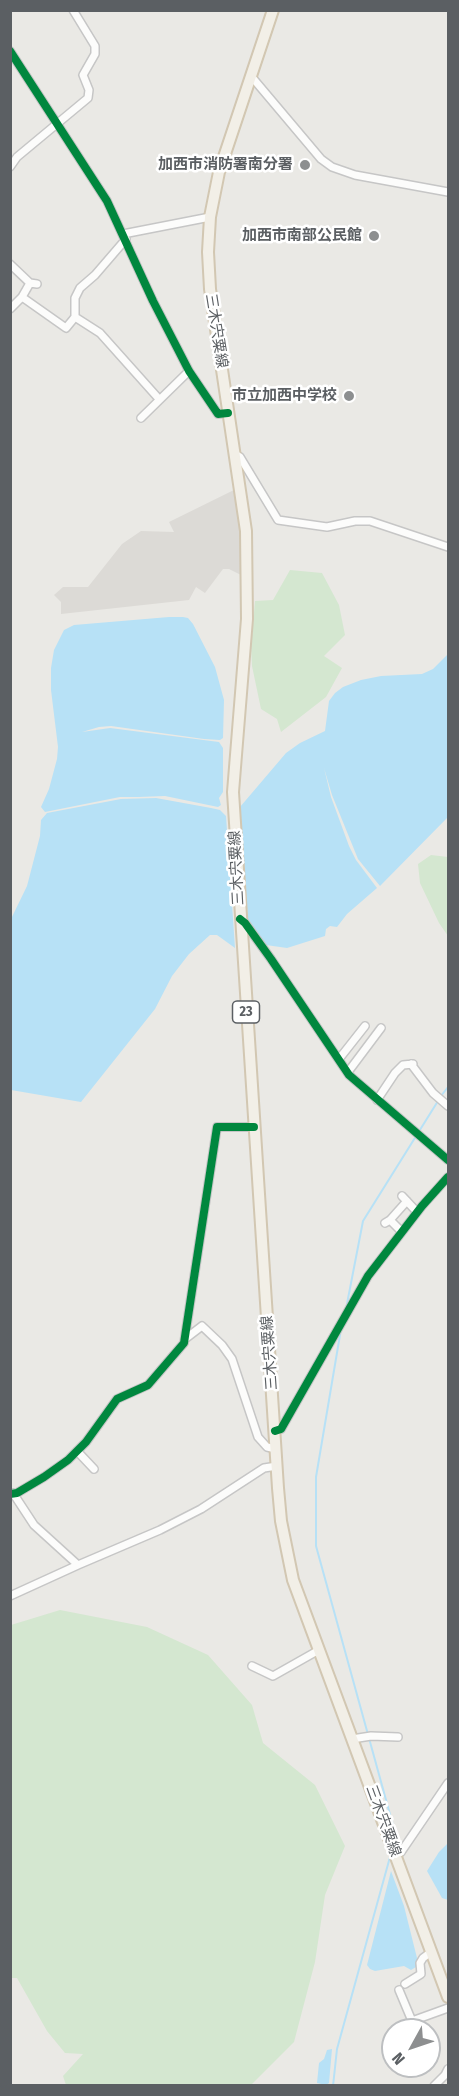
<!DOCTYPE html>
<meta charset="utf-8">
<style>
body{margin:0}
#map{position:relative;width:459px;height:2096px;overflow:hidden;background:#eae9e5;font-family:"Fira Sans Condensed",sans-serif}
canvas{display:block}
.frame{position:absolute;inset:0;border:12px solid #5b5f63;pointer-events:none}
.north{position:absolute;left:381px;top:2018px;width:60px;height:60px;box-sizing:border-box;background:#fff;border:2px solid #bdbfc1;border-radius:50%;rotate:230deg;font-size:16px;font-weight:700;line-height:24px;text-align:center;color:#5b5f63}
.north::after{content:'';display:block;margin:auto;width:21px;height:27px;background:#8d8f90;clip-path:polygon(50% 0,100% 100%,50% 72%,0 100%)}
</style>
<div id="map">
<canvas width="459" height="2096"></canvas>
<div class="frame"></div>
<div class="north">N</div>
</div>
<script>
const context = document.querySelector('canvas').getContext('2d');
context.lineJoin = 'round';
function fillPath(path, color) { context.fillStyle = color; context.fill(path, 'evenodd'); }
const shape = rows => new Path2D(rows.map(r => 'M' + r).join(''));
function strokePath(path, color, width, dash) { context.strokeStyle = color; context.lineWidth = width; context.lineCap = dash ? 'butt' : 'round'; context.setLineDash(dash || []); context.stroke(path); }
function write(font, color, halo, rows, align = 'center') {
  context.font = font + ' "Fira Sans Condensed","Noto Sans JP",sans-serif'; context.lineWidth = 5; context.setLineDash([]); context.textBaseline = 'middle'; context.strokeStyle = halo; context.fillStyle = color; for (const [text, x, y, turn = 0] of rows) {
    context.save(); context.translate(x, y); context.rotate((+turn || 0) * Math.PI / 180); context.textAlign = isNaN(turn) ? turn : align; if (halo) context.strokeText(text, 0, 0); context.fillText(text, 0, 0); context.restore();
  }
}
fillPath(shape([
 [238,488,243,531,243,576,229,569,223,569,205,593,196,587,189,600,61,614,61,602,54,595,63,587,88,587,122,544,141,531,174,532,169,522]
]), '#dcdad6');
fillPath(shape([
 [290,570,322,573,339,605,345,635,324,656,342,668,326,697,281,732,277,719,261,709,252,666,251,647,255,601,273,600],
 [431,855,448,857,448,936,439,923,420,883,418,864],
 [60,1610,147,1627,208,1655,252,1705,263,1743,315,1785,345,1846,325,1895,315,1962,294,2042,251,2085,66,2085,63,2076,83,2054,65,2053,47,2031,17,1978,11,1978,11,1625]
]), '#d4e7d0');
fillPath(shape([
 [169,617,183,617,188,618,193,624,215,667,224,700,223,738,220,740,204,739,111,726,99,727,82,732,110,728,219,742,223,748,223,792,219,798,221,805,218,807,165,796,138,797,120,797,45,812,41,807,49,789,57,759,58,747,51,690,51,668,54,650,64,630,74,625],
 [448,654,448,817,380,886,358,859,332,795,324,768,331,797,349,846,356,860,377,888,347,914,337,927,330,926,326,929,325,936,287,948,266,945,248,919,240,807,286,753,300,743,325,731,329,701,335,693,343,687,361,680,381,676,422,674,433,669],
 [156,798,211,808,220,810,226,816,235,948,217,935,210,935,189,954,172,976,155,1009,81,1102,11,1090,11,919,27,886,40,836,41,820,47,813,121,799],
 [448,1843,448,1900,442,1898,427,1871,439,1852],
 [391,1871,404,1906,417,1958,416,1967,411,1970,404,1966,375,1971,370,1969,367,1965],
 [332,2049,329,2083,326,2085,317,2083,319,2063,324,2059,327,2050]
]), '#b7e1f6');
strokePath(shape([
 [441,1096,448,1087],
 [346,1309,363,1221,438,1101],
 [341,1329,316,1477,316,1546,399,1847],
 [333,2086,337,2049,390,1857]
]), '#b7e1f6', 2);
const minor = shape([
 [10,51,107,201,153,301,189,371,218,414,228,413],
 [251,76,321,159,332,167,355,175,448,192],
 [10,167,17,157,88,98,89,90,83,75,95,54,95,46,73,10],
 [123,234,210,217],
 [10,264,30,283,37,284],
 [22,297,66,328,75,317,100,333,159,399],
 [10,309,22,297,30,283],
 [75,317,75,298,80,288,95,275,126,239],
 [141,418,189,371],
 [235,454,240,457,278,520,327,527,355,521,370,521,448,547],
 [240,919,245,923,271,959,349,1075,448,1160],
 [339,1059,365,1026],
 [411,1064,433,1093,448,1106],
 [348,1072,381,1028],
 [377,1100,395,1073,403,1065,413,1064],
 [402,1196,417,1212],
 [390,1220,402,1232],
 [385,1223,390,1220,407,1201],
 [185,1339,202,1326,222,1345,232,1359,258,1437,267,1447,276,1449],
 [275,1431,281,1429,368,1276,422,1206,448,1177],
 [77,1451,94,1469],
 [13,1493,34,1525,78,1565],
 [10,1494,17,1493,44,1477,68,1460,86,1442,117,1399,148,1385,184,1343,217,1127,254,1127],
 [10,1596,78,1565,160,1530,201,1509,264,1468,277,1466],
 [252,1666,273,1676,319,1650],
 [352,1739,371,1736,398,1737],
 [395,1856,401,1852,448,1783],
 [405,1984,421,1974,420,1963,423,1958,431,1952],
 [399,1990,412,2021,448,2008],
 [434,2086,445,2075,448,2069]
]);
const primary = shape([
 [273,10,219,172,210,217,208,252,210,289,246,531,247,619,233,792,278,1488,281,1521,293,1580,448,1997]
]);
strokePath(minor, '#c6c6c6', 10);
strokePath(primary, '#d2c7b2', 14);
strokePath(minor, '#fcfcfb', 7);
strokePath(primary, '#f2efe7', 10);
strokePath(shape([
 [10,51,107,201,153,301,189,371,218,414,228,413],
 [240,919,245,923,271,959,349,1075,448,1160],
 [275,1431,281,1429,368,1276,422,1206,448,1177],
 [10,1494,17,1493,44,1477,68,1460,86,1442,117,1399,148,1385,184,1343,217,1127,254,1127]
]), '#00873e', 8);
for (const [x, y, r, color] of [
 [305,165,6,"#8d8f90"],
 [374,236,6,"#8d8f90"],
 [349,396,6,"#8d8f90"]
]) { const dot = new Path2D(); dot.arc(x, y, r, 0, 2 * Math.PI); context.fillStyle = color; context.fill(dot); strokePath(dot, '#fff', 2); }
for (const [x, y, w] of [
 [246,1012,27]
]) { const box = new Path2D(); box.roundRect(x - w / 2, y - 11, w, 22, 4.5); context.fillStyle = '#fff'; context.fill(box); strokePath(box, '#5b5f63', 1.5); }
write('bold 14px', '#5b5f63', null, [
 ["23",246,1012]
]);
write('bold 15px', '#5b5f63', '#fff', [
 ["加西市消防署南分署",293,165],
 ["加西市南部公民館",362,236],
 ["市立加西中学校",337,396]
], 'right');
write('15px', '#5b5f63', '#fff', [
 ["三木宍粟線",216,331,81],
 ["三木宍粟線",237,868,-93],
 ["三木宍粟線",270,1353,-94],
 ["三木宍粟線",383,1821,70]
]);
</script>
